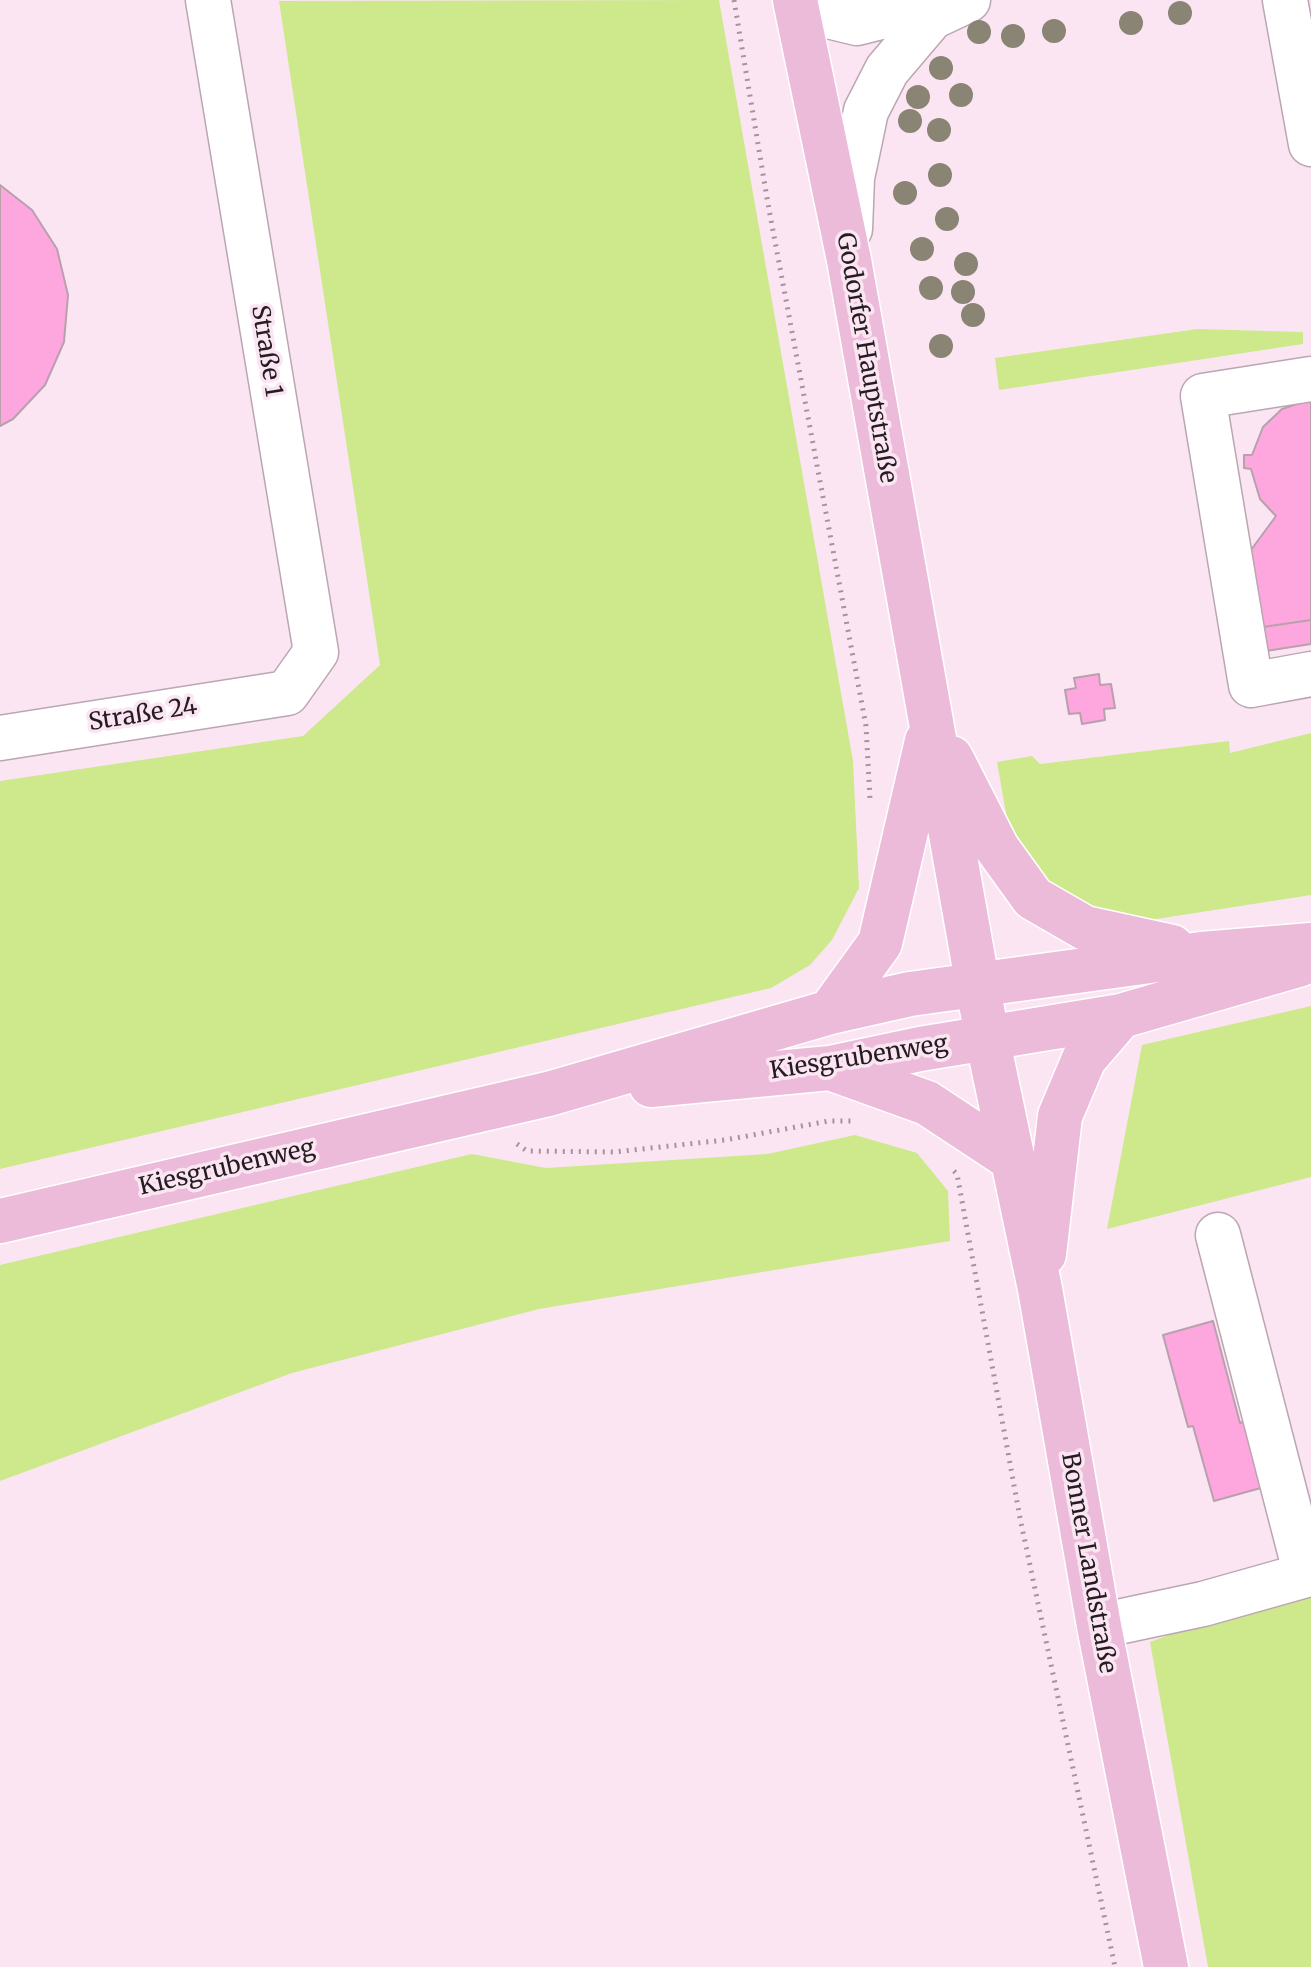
<!DOCTYPE html>
<meta charset="utf-8">
<style>
body{margin:0}
canvas{display:block;background:#fbe5f2}
</style>
<canvas width="1311" height="1967"></canvas>
<script>
const context = document.querySelector('canvas').getContext('2d');
context.lineJoin = 'round';
function fillPath(path, color) { context.fillStyle = color; context.fill(path, 'evenodd'); }
const shape = rows => new Path2D(rows.map(r => 'M' + r).join(''));
function strokePath(path, color, width, dash) { context.strokeStyle = color; context.lineWidth = width; context.lineCap = dash ? 'butt' : 'round'; context.setLineDash(dash || []); context.stroke(path); }
function write(font, color, halo, rows, align = 'center') {
  context.font = font + ' Merriweather,serif'; context.lineWidth = 7; context.setLineDash([]); context.textBaseline = 'middle'; context.strokeStyle = halo; context.fillStyle = color; for (const [text, x, y, turn = 0] of rows) {
    context.save(); context.translate(x, y); context.rotate((+turn || 0) * Math.PI / 180); context.textAlign = isNaN(turn) ? turn : align; if (halo) context.strokeText(text, 0, 0); context.fillText(text, 0, 0); context.restore();
  }
}
fillPath(shape([
 [719,0,853,761,859,888,832,940,810,965,771,988,0,1169,0,781,303,736,380,665,279,1],
 [1197,329,1303,332,1303,344,999,390,995,358],
 [1311,733,1311,895,1150,920,1131,921,1062,898,1027,858,1007,819,997,762,1032,756,1040,764,1229,741,1230,753],
 [1311,1006,1311,1177,1107,1229,1142,1045],
 [855,1135,917,1153,948,1191,950,1241,539,1309,292,1373,0,1481,0,1265,472,1154,546,1168,767,1154],
 [1311,1595,1311,1967,1208,1967,1150,1642,1207,1621]
]), '#cee98c');
const building = shape([
 [0,185,32,210,57,249,68,295,64,342,45,385,13,419,0,426,0,185],
 [1306,401,1311,401,1311,620,1263,627,1251,550,1276,516,1260,499,1251,469,1244,468,1244,455,1252,455,1263,427,1282,409,1306,401],
 [1311,620,1311,644,1266,651,1263,627,1311,620],
 [1099,674,1100,685,1111,684,1115,708,1104,709,1105,720,1082,724,1080,713,1069,714,1065,690,1076,688,1074,678,1099,674],
 [1213,1321,1240,1423,1250,1419,1268,1486,1214,1501,1193,1426,1188,1427,1163,1335,1213,1321]
]);
fillPath(building, '#fea6de');
strokePath(building, '#b6a1ad', 2);
const minor = shape([
 [797,0,824,15,857,23,885,16,900,0],
 [1285,0,1311,144],
 [850,229,852,178,866,111,887,70,932,17,968,0],
 [1311,379,1203,396,1251,685,1311,674],
 [0,738,287,693,316,652,208,0],
 [1099,1626,1203,1604,1306,1575,1218,1235]
]);
const major = shape([
 [795,0,849,260,987,1037,1040,1289,1099,1626,1166,1967],
 [951,758,997,848,1033,898,1085,928,1172,947],
 [830,1012,880,943,927,741],
 [830,1068,927,1103,1012,1159],
 [651,1085,830,1068,920,1049,1121,1016,1301,964],
 [0,1221,548,1094,830,1012,910,994,1201,954,1311,945],
 [1044,1254,1060,1116,1084,1059,1121,1016]
]);
strokePath(minor, '#bba6b2', 47);
strokePath(major, '#fff', 47);
strokePath(shape([
 [734,0,768,204,866,726,870,799],
 [517,1144,527,1151,614,1152,725,1140,829,1121,854,1121],
 [954,1171,957,1174,1020,1518,1115,1967]
]), '#a4939d', 5, [2, 6]);
strokePath(minor, '#fff', 44);
strokePath(major, '#ecbbda', 44);
context.fillStyle = '#898474';
for (const [x, y] of [
 [1180,13],
 [1131,23],
 [1054,31],
 [979,32],
 [1013,36],
 [941,68],
 [961,95],
 [918,97],
 [910,121],
 [939,130],
 [940,175],
 [905,193],
 [947,219],
 [922,249],
 [966,264],
 [931,288],
 [963,292],
 [973,315],
 [941,346]
]) { context.beginPath(); context.arc(x, y, 12, 0, 2 * Math.PI); context.fill(); }
write('24px', '#241c21', '#fbe5f2', [
 ["Straße 1",266,351,81],
 ["Godorfer Hauptstraße",866,358,80],
 ["Straße 24",143,715,-9],
 ["Kiesgrubenweg",859,1058,-9],
 ["Kiesgrubenweg",227,1168,-13],
 ["Bonner Landstraße",1088,1563,80]
]);
</script>
